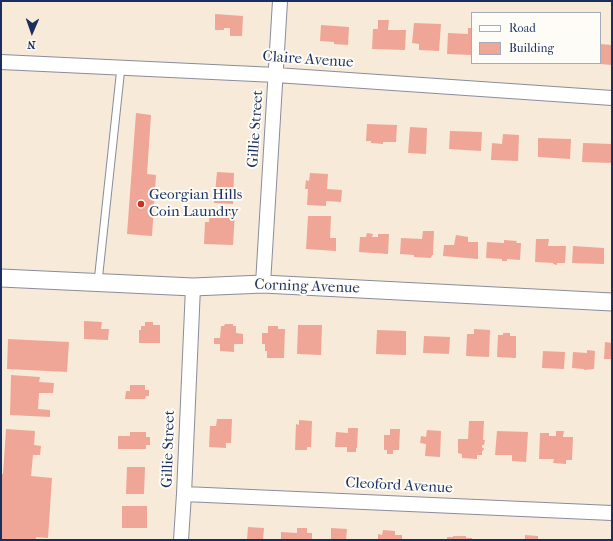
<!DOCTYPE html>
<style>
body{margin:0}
#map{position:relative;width:613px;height:541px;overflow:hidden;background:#f8ead8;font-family:"IM FELL French Canon",serif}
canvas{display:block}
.frame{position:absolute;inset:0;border:2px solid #1b2f5e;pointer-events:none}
.legend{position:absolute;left:471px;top:12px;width:130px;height:52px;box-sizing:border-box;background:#fdfcf7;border:1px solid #a3aaba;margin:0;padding:5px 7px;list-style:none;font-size:12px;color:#1b2f5e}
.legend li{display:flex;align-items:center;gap:8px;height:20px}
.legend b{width:20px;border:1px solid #a3aaba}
.north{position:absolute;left:12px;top:12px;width:40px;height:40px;-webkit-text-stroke:3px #fdfcf7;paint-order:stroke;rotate:182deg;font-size:11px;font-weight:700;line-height:16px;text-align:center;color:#1b2f5e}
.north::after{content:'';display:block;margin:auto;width:14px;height:18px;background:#1b2f5e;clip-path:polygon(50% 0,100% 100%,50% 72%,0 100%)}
</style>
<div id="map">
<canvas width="613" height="541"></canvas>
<div class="frame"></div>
<ul class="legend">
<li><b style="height:5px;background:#fff"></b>Road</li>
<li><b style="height:11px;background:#efa696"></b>Building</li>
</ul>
<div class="north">N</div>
</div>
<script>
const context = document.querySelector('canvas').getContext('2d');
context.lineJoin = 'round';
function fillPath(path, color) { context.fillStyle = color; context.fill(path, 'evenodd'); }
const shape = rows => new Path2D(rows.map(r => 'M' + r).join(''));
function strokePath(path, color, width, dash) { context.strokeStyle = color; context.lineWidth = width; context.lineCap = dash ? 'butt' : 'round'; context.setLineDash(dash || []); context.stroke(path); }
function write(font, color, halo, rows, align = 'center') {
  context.font = font + ' "IM FELL French Canon",serif'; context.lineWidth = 4; context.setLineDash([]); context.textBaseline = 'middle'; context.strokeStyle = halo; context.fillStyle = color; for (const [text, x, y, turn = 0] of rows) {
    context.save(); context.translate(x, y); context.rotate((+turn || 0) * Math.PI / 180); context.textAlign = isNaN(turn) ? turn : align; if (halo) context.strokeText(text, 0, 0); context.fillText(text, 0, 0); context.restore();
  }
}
fillPath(shape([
 [215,14,243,16,242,36,230,36,230,28,224,28,224,30,215,30],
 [378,20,389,20,388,30,406,30,405,50,372,49,373,29,378,29],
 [414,23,441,24,439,51,419,50,419,44,412,43],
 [321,25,349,27,348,45,334,44,334,42,320,41],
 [468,28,472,28,472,55,447,54,448,33,468,34],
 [600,44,612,45,612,65,600,64],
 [136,113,151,115,147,174,156,175,152,236,127,234],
 [367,124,397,125,396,142,383,142,383,144,371,143,371,141,366,141],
 [410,127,427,128,426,154,408,153],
 [450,131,482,132,481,151,449,149],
 [503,134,519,135,518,161,491,160,492,143,502,144],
 [538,138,571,139,570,159,538,157],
 [583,143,612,144,612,163,582,162],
 [217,172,234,173,233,204,214,203],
 [310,173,328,174,327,189,342,190,341,202,326,201,326,206,307,205,308,189,305,189,306,180,309,181],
 [210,211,235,213,233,245,204,244,205,222,209,222],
 [308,216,331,216,330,238,336,238,336,251,306,249],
 [423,231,434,231,433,255,432,255,431,258,414,257,414,255,400,254,401,238,422,239],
 [367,233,373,234,372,237,378,237,378,234,389,234,388,254,359,252,360,237,366,237],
 [456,235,468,237,468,242,478,242,478,259,443,256,444,245,454,245],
 [536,239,549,239,548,246,566,246,565,263,557,263,557,265,553,264,553,263,535,262],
 [504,240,517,241,516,243,521,243,520,260,507,259,507,261,502,261,502,259,486,258,487,242,504,243],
 [573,246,604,248,604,264,572,263],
 [84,321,102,322,101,329,109,329,108,340,84,339],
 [145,322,153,322,153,325,160,325,160,343,139,343,139,330,141,330,141,326,145,326],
 [225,324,233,324,233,326,236,326,236,333,243,334,243,344,234,344,234,352,220,351,220,344,214,344,214,338,220,338,221,326,224,326],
 [298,325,322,325,321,355,297,354],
 [268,326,278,326,278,329,285,329,284,358,267,358,267,351,265,351,265,344,262,344,262,333,268,333],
 [474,329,490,330,489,357,466,356,467,334,474,334],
 [377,330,406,331,406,355,376,354],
 [503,333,510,333,510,336,516,336,516,358,497,357,498,335,503,335],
 [424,336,450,337,449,354,423,353],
 [8,339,69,342,67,372,7,369],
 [605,342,612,343,612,359,604,359],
 [587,350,595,351,594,369,584,370,584,369,572,368,573,352,587,353],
 [543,351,565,352,564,369,542,368],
 [11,375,40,377,39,382,54,383,53,393,39,393,38,409,50,410,50,417,10,415],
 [130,385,145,385,145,390,149,390,149,396,146,396,145,399,125,399,126,391,130,391],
 [217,419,232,419,231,443,226,443,226,448,209,447,210,426,216,426],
 [299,420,312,421,311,447,307,447,307,450,295,450,296,424,299,425],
 [469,421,484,421,483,440,485,440,484,445,482,445,482,448,484,448,483,451,482,451,482,455,477,455,477,459,462,458,462,454,458,453,458,439,468,439],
 [348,428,358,428,357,448,356,448,356,452,347,452,347,447,335,447,336,432,348,433],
 [6,429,35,431,34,445,41,446,40,455,33,455,31,476,52,478,48,538,36,537,36,540,1,540,1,474,3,474],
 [390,429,400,429,399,450,393,450,393,454,387,454,387,450,384,450,384,435,390,435],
 [427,430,441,431,440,457,425,456,426,444,420,443,421,436,426,437],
 [497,431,528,432,526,462,512,461,512,455,495,455],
 [556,431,564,431,563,437,573,437,572,460,566,460,566,464,553,463,554,459,539,459,540,433,549,433,549,436,556,436],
 [130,432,146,432,146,437,150,437,150,445,146,445,146,449,118,449,118,436,130,436],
 [127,467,145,467,144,494,126,494],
 [122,506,147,506,147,528,122,528],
 [248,527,264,528,263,540,247,540],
 [297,528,307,528,307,533,312,533,312,540,281,540,281,532,297,533],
 [331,528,347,529,346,540,331,540],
 [383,530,395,531,395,535,402,535,402,540,378,540,378,534,382,535],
 [525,535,538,536,538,540,525,540],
 [453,536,466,536,466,538,472,538,472,540,447,540,447,537,453,537]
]), '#efa696');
const service = shape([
 [98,282,121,67]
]);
const minor = shape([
 [1,62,276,75,612,98],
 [263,284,280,1],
 [184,494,612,513],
 [181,540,184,494,193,287]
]);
const tertiary = shape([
 [1,278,193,287,263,284,612,302]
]);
strokePath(service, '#8a8c9b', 9);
strokePath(minor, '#8a8c9b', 16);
strokePath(tertiary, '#8a8c9b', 19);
strokePath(service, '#fff', 7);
strokePath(minor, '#fff', 14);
strokePath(tertiary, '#fff', 17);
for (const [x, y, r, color] of [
 [141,204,4,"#c8321e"]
]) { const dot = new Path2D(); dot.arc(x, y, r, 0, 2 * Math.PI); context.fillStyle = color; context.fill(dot); strokePath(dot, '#fdfcf7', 1.5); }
write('15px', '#1b2f5e', '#fdfcf7', [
 ["Claire Avenue",308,60,4],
 ["Gillie Street",256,129,-86],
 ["Corning Avenue",307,287,2],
 ["Gillie Street",169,449,-88],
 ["Cleoford Avenue",399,486,3]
]);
write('15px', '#1b2f5e', '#fdfcf7', [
 ["Georgian Hills",149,195],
 ["Coin Laundry",149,212]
], 'left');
</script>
